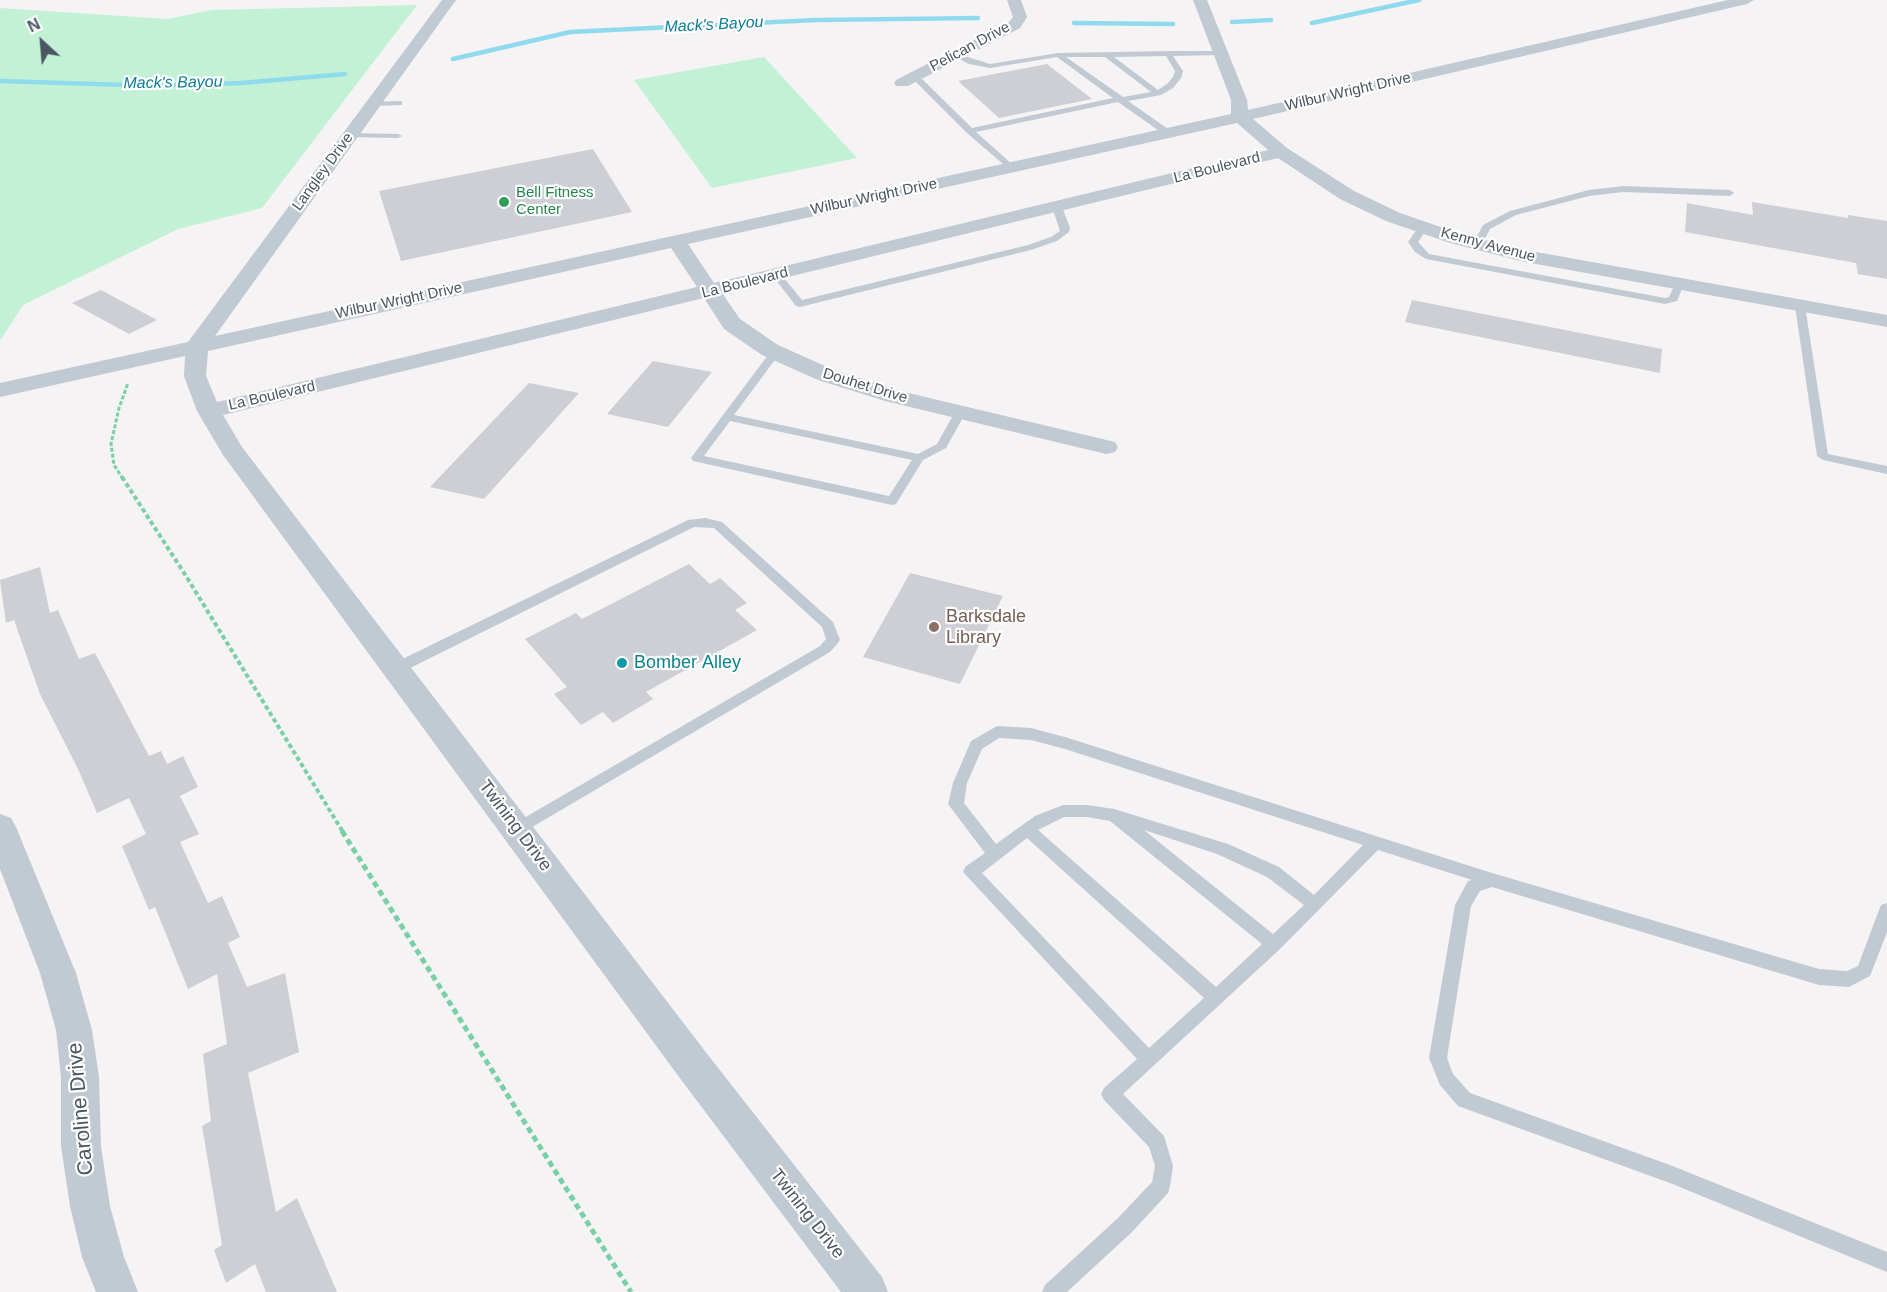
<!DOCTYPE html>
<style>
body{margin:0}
#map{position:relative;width:1887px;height:1292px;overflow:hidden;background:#f5f3f3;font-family:Arial,sans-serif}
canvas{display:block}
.north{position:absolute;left:12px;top:12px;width:60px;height:60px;-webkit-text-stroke:4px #fff;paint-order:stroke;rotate:334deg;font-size:16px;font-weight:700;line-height:24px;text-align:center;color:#4a5661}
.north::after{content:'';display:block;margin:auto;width:21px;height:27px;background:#4a5661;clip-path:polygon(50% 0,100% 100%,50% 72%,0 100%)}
</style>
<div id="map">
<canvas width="1887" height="1292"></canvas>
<div class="north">N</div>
</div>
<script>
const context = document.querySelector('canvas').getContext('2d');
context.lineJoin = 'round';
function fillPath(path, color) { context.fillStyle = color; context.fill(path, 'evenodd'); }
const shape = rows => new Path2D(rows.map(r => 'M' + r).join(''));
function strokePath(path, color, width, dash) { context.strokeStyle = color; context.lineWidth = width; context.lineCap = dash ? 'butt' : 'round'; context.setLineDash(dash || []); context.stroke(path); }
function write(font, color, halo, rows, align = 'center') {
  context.font = font + ' Arial,sans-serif'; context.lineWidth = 4.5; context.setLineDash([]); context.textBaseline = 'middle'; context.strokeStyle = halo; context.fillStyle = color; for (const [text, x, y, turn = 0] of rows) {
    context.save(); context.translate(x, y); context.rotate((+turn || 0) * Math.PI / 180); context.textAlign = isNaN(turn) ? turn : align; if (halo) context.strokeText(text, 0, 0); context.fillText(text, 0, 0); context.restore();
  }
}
fillPath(shape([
 [417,5,262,208,178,229,23,305,0,341,0,8,167,19,212,10],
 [764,57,857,158,712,188,634,80]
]), '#c3f1d5');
strokePath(shape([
 [1232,22,1271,20],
 [1074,23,1173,24],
 [1312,23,1419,0],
 [453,59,570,32,816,20,978,18],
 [0,81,159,86,241,83,345,74]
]), '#90daee', 4.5);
fillPath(shape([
 [1047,64,1092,99,999,118,958,81],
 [593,149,632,212,401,261,379,191],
 [1752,202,1848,218,1848,215,1887,221,1887,279,1858,274,1856,263,1685,232,1687,203,1753,215],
 [101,290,157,320,129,334,72,303],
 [1412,300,1662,349,1660,373,1405,322],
 [653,361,712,372,668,427,607,414],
 [529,383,579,393,484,499,430,487],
 [689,564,710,584,720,578,747,603,735,610,757,630,646,692,653,699,613,723,603,712,581,725,554,694,567,687,525,639,576,613,582,619],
 [40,567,50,613,58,610,79,659,95,653,149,756,161,751,167,764,183,756,198,787,180,796,199,834,180,842,208,903,222,896,240,937,228,943,247,987,285,973,299,1052,248,1073,276,1212,297,1198,337,1292,266,1292,255,1264,226,1283,214,1250,222,1245,202,1126,211,1121,203,1054,227,1044,217,974,188,989,155,907,149,910,122,846,146,834,129,798,97,813,78,769,40,694,14,620,6,623,0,580],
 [910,573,1003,596,960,684,863,657]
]), '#cdcfd5');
strokePath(shape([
 [123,479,114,465,111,444,119,408,128,383]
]), '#7ad0a6', 3, [4, 2]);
strokePath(shape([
 [122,477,186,576,343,832]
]), '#7ad0a6', 4, [4.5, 3]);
strokePath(shape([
 [342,831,631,1292]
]), '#7ad0a6', 5, [6, 4]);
fillPath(shape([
 [1171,51,1222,51,1226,53,1222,55,1173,56,1183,71,1181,78,1173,88,1161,95,1128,101,1171,131,1171,135,1165,135,1118,102,976,132,1013,165,1013,169,1010,170,967,133,911,77,918,75,972,128,1113,98,1057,57,990,68,969,64,955,57,955,53,990,64,1058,53,1171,51],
 [1166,56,1175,71,1173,77,1167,84,1158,90,1114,57,1166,56],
 [1066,57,1105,57,1151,92,1123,97,1066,57],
 [399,101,402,101,402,105,373,106,369,104,373,102,399,101],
 [347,133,398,134,402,136,398,138,350,137,347,137,347,133],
 [1623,186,1730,190,1734,193,1730,196,1623,192,1589,196,1516,215,1490,229,1481,246,1473,244,1483,225,1510,211,1589,190,1623,186],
 [1057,204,1062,207,1070,228,1069,232,1057,241,1031,250,800,307,796,306,772,275,780,273,802,300,1028,245,1051,237,1060,231,1052,207,1057,204],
 [1423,224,1428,227,1418,242,1429,254,1665,298,1669,297,1676,282,1684,284,1677,301,1665,304,1426,259,1415,252,1408,242,1420,225,1423,224],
 [1800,303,1805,306,1828,454,1887,466,1887,474,1823,460,1817,456,1795,306,1800,303],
 [775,350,780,353,734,415,918,454,937,444,956,410,960,409,966,412,946,448,923,460,896,504,892,505,693,461,691,458,723,415,771,351,775,350],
 [730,421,912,460,889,496,704,456,730,421],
 [705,518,722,522,833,622,840,640,838,643,830,652,522,833,517,835,512,833,509,829,512,825,820,646,826,639,822,627,714,528,694,527,400,673,390,673,388,669,390,665,688,520,705,518],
 [997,726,1031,728,1065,737,1492,873,1819,969,1847,971,1858,966,1879,910,1881,905,1887,903,1887,932,1872,971,1870,976,1849,987,1819,985,1492,887,1480,891,1471,906,1447,1058,1453,1074,1470,1093,1670,1165,1887,1252,1887,1272,1670,1183,1458,1106,1440,1085,1429,1058,1455,905,1468,881,1472,880,1378,850,1280,949,1123,1094,1164,1136,1173,1166,1170,1186,1168,1193,1132,1232,1067,1292,1042,1292,1045,1285,1118,1218,1152,1182,1155,1166,1149,1147,1104,1100,1101,1094,1104,1088,1137,1059,963,872,965,867,985,853,948,804,953,783,971,741,997,726],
 [999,738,1031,740,1065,749,1363,845,1314,895,1279,867,1228,844,1114,809,1087,805,1063,805,1035,816,996,844,964,803,967,783,982,749,999,738],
 [1064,817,1087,817,1110,821,1262,944,1216,987,1038,830,1064,817],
 [1144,830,1217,854,1267,877,1304,905,1273,934,1144,830],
 [1027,838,1204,998,1149,1048,982,873,1027,838]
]), '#c1cad2');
fillPath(shape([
 [442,0,456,0,215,336,1231,114,1231,100,1193,0,1207,0,1247,100,1248,110,1728,0,1754,0,1747,4,1253,119,1287,148,1354,191,1400,213,1464,235,1525,250,1887,315,1887,327,1525,262,1450,243,1386,221,1340,199,1278,158,722,293,740,319,778,345,834,370,900,391,1115,442,1118,447,1115,452,1106,454,885,401,818,380,762,355,724,329,704,298,223,415,242,447,708,1055,882,1277,888,1292,841,1292,682,1081,223,455,197,411,184,376,185,356,0,397,0,383,188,342,442,0],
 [1237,123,1268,150,714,283,688,244,1237,123],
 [671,248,697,287,217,402,206,376,208,351,671,248],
 [1007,0,1021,0,1027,17,1020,28,908,86,896,86,894,83,896,80,1009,22,1013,17,1007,0],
 [0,814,11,818,16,827,76,973,92,1030,99,1077,101,1146,110,1206,124,1257,138,1292,96,1292,82,1257,70,1206,61,1146,61,1077,56,1030,40,973,0,869,0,814]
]), '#c1cad2');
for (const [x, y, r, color] of [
 [504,202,6,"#2e9e5b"],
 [934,627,6,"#8d6e63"],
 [622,663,6,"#0f9aa8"]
]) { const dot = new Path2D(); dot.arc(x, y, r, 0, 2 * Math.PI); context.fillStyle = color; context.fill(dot); strokePath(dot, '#fff', 2); }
write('15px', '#4a5661', '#fff', [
 ["Pelican Drive",970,47,-28],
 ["Wilbur Wright Drive",1348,92,-13],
 ["La Boulevard",1217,168,-14],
 ["Langley Drive",323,172,-54],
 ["Wilbur Wright Drive",874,197,-12],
 ["Kenny Avenue",1488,245,15],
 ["La Boulevard",745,283,-14],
 ["Wilbur Wright Drive",399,301,-12],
 ["Douhet Drive",865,386,17],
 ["La Boulevard",272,396,-13]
]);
write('15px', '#27864d', '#fff', [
 ["Bell Fitness",516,193],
 ["Center",516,210]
], 'left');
write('italic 16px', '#0c7c9b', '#fff', [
 ["Mack's Bayou",714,25,-3],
 ["Mack's Bayou",173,83,-1]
]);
write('18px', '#785e54', '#fff', [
 ["Barksdale",946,617],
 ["Library",946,638]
], 'left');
write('18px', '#0d838f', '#fff', [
 ["Bomber Alley",634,663]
], 'left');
write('18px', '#4a5661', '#fff', [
 ["Twining Drive",515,826,53],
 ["Twining Drive",807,1214,52]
]);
write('21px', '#4a5661', '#fff', [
 ["Caroline Drive",81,1109,-95]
]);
</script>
